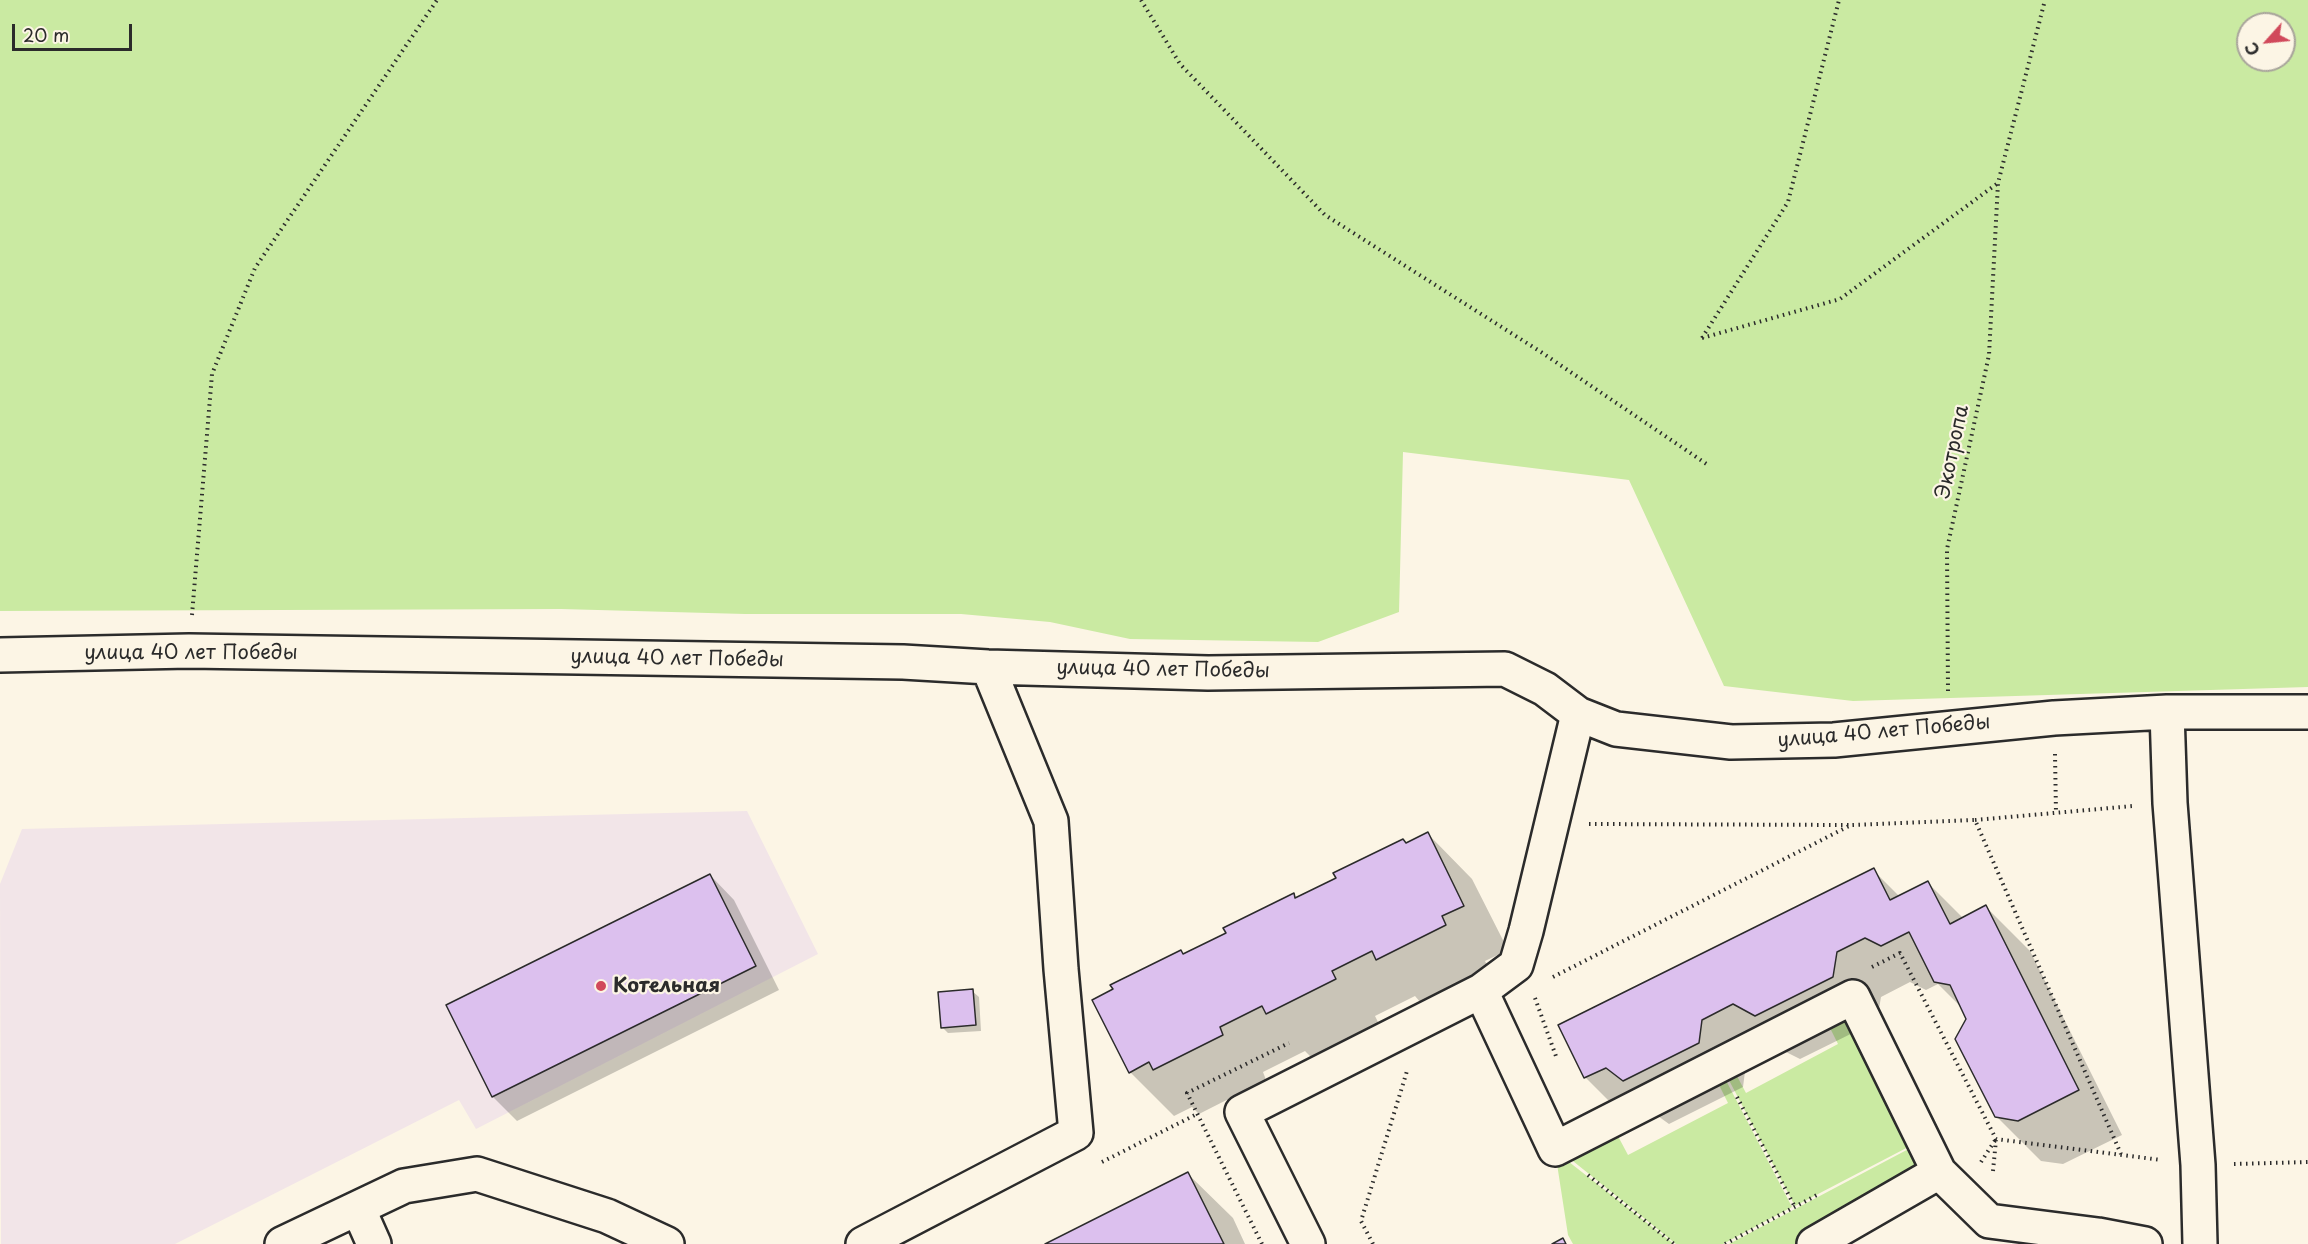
<!DOCTYPE html>
<meta charset="utf-8">
<style>
body{margin:0}
#map{position:relative;width:2308px;height:1244px;overflow:hidden;background:#fcf5e5;font-family:"Playpen Sans",sans-serif}
canvas{display:block}
.north{position:absolute;left:2236px;top:12px;width:60px;height:60px;box-sizing:border-box;background:#fcf5e5;border:2px solid #a8a49b;border-radius:50%;rotate:243deg;font-size:16px;font-weight:700;line-height:24px;text-align:center;color:#2b2b2b}
.north::after{content:'';display:block;margin:auto;width:21px;height:27px;background:#d1495b;clip-path:polygon(50% 0,100% 100%,50% 72%,0 100%)}
.scale{position:absolute;left:12px;top:24px;width:120px;height:27px;box-sizing:border-box;border:3px solid #2b2b2b;border-top:0;padding-left:8px;font-size:18px;line-height:21px;white-space:nowrap;color:#2b2b2b;-webkit-text-stroke:4px #fcf5e5;paint-order:stroke}
</style>
<div id="map">
<canvas width="2308" height="1244"></canvas>
<div class="north">С</div>
<div class="scale">20 m</div>
</div>
<script>
const context = document.querySelector('canvas').getContext('2d');
context.lineJoin = 'round';
function fillPath(path, color) { context.fillStyle = color; context.fill(path, 'evenodd'); }
const shape = rows => new Path2D(rows.map(r => 'M' + r).join(''));
function strokePath(path, color, width, dash) { context.strokeStyle = color; context.lineWidth = width; context.lineCap = dash ? 'butt' : 'round'; context.setLineDash(dash || []); context.stroke(path); }
function write(font, color, halo, rows, align = 'center') {
  context.font = font + ' "Playpen Sans",sans-serif'; context.lineWidth = 4.5; context.setLineDash([]); context.textBaseline = 'middle'; context.strokeStyle = halo; context.fillStyle = color; for (const [text, x, y, turn = 0] of rows) {
    context.save(); context.translate(x, y); context.rotate((+turn || 0) * Math.PI / 180); context.textAlign = isNaN(turn) ? turn : align; if (halo) context.strokeText(text, 0, 0); context.fillText(text, 0, 0); context.restore();
  }
}
fillPath(shape([
 [747,811,818,954,476,1129,459,1100,175,1244,1,1244,0,884,22,829]
]), '#f2e5e8');
fillPath(shape([
 [0,0,2308,0,2308,687,1853,701,1724,686,1629,480,1403,452,1399,612,1318,642,1130,639,1050,622,961,614,745,614,561,609,0,611],
 [2248,24,2284,24,2284,60,2248,60],
 [1845,1004,1916,1143,1795,1206,1721,1065,1729,1061,1746,1093,1838,1044,1824,1016],
 [1719,1067,1792,1207,1723,1244,1676,1244,1558,1149,1611,1123,1628,1155,1728,1103,1712,1071],
 [1918,1144,1932,1174,1809,1244,1729,1244],
 [1555,1151,1674,1244,1573,1244,1568,1235]
]), '#caeaa2');
fillPath(shape([
 [1428,834,1472,879,1508,950,1485,961,1489,969,1421,1003,1415,996,1375,1016,1379,1024,1312,1058,1305,1051,1263,1072,1266,1080,1199,1114,1192,1107,1174,1116,1130,1072,1184,955,1228,934,1293,895,1297,899],
 [1873,870,1900,897,1928,883,1963,918,1986,907,2030,951,2122,1135,2063,1164,2041,1161,1996,1116,1968,1019,1963,1009,1938,984,1926,990,1910,982,1881,997,1877,1021,1800,1059,1778,1048,1746,1064,1743,1087,1669,1124,1651,1111,1630,1122,1585,1077,1560,1026],
 [710,875,734,900,779,990,517,1121,493,1097,448,1006],
 [972,991,979,997,981,1031,948,1033,942,1027],
 [1188,1174,1233,1218,1245,1244,1049,1244]
]), '#0003');
const building = shape([
 [1428,832,1464,906,1442,916,1446,925,1376,960,1372,951,1332,971,1336,979,1266,1014,1262,1006,1220,1027,1223,1035,1153,1070,1149,1062,1129,1073,1092,1000,1113,989,1110,985,1181,950,1183,954,1226,933,1223,928,1294,893,1295,898,1336,878,1333,873,1403,839,1406,843,1428,832],
 [1874,868,1890,900,1928,881,1950,924,1986,905,2079,1090,2018,1121,1995,1117,1955,1039,1966,1019,1950,985,1934,982,1909,932,1881,946,1865,938,1837,952,1833,977,1755,1016,1733,1004,1702,1020,1699,1043,1623,1081,1606,1068,1584,1078,1558,1025,1874,868],
 [710,874,756,966,492,1097,446,1005,710,874],
 [973,989,976,1025,941,1028,938,992,973,989],
 [1188,1172,1224,1244,1045,1244,1188,1172],
 [1563,1238,1566,1244,1552,1244,1563,1238]
]);
fillPath(building, '#dcc0ee');
strokePath(building, '#2b2b2b', 1.5);
const minor = shape([
 [0,655,189,651,903,662,988,667,1208,673,1505,669,1545,689,1578,714,1616,729,1731,742,1834,740,2054,718,2167,712,2308,712],
 [2167,712,2170,803,2198,1165,2200,1244],
 [1481,991,1555,1149,1853,997,1939,1172,1989,1221,2098,1235,2145,1244],
 [358,1208,374,1244],
 [282,1244,404,1186,477,1174,607,1216,667,1244],
 [863,1244,1076,1133,1061,969,1051,821,988,667],
 [1308,1244,1242,1112,1481,991,1516,965,1526,931,1578,714],
 [1814,1244,1939,1172]
]);
strokePath(minor, '#2b2b2b', 38);
strokePath(shape([
 [1141,0,1180,64,1325,215,1541,352,1708,465],
 [1702,338,1788,202,1839,0],
 [1702,338,1840,299,1998,183],
 [192,615,212,374,255,268,437,0],
 [1948,691,1947,549,1989,355,1998,183,2045,0],
 [2055,754,2056,813],
 [1975,820,2133,806],
 [1589,824,1849,825],
 [1872,967,1900,953,1996,1139,2161,1160],
 [1553,977,1851,825,1975,820,2121,1154],
 [1535,998,1557,1059],
 [1737,1097,1795,1207],
 [1102,1162,1197,1114],
 [1981,1162,1996,1139],
 [2234,1164,2308,1162],
 [1993,1171,1996,1140],
 [1588,1175,1674,1244],
 [1262,1244,1187,1093,1289,1043],
 [1373,1244,1361,1221,1407,1071],
 [1725,1244,1817,1195]
]), '#2b2b2b', 4, [1.5, 4.5]);
strokePath(minor, '#fcf5e5', 33);
for (const [x, y, r, color] of [
 [601,986,6,"#d1495b"]
]) { const dot = new Path2D(); dot.arc(x, y, r, 0, 2 * Math.PI); context.fillStyle = color; context.fill(dot); strokePath(dot, '#fcf5e5', 2); }
write('20px', '#2b2b2b', '#fcf5e5', [
 ["Экотропа",1953,452,-78],
 ["улица 40 лет Победы",191,653],
 ["улица 40 лет Победы",677,659,1],
 ["улица 40 лет Победы",1163,670,1],
 ["улица 40 лет Победы",1884,732,-5]
]);
write('bold 20px', '#2b2b2b', '#fcf5e5', [
 ["Котельная",613,986]
], 'left');
</script>
